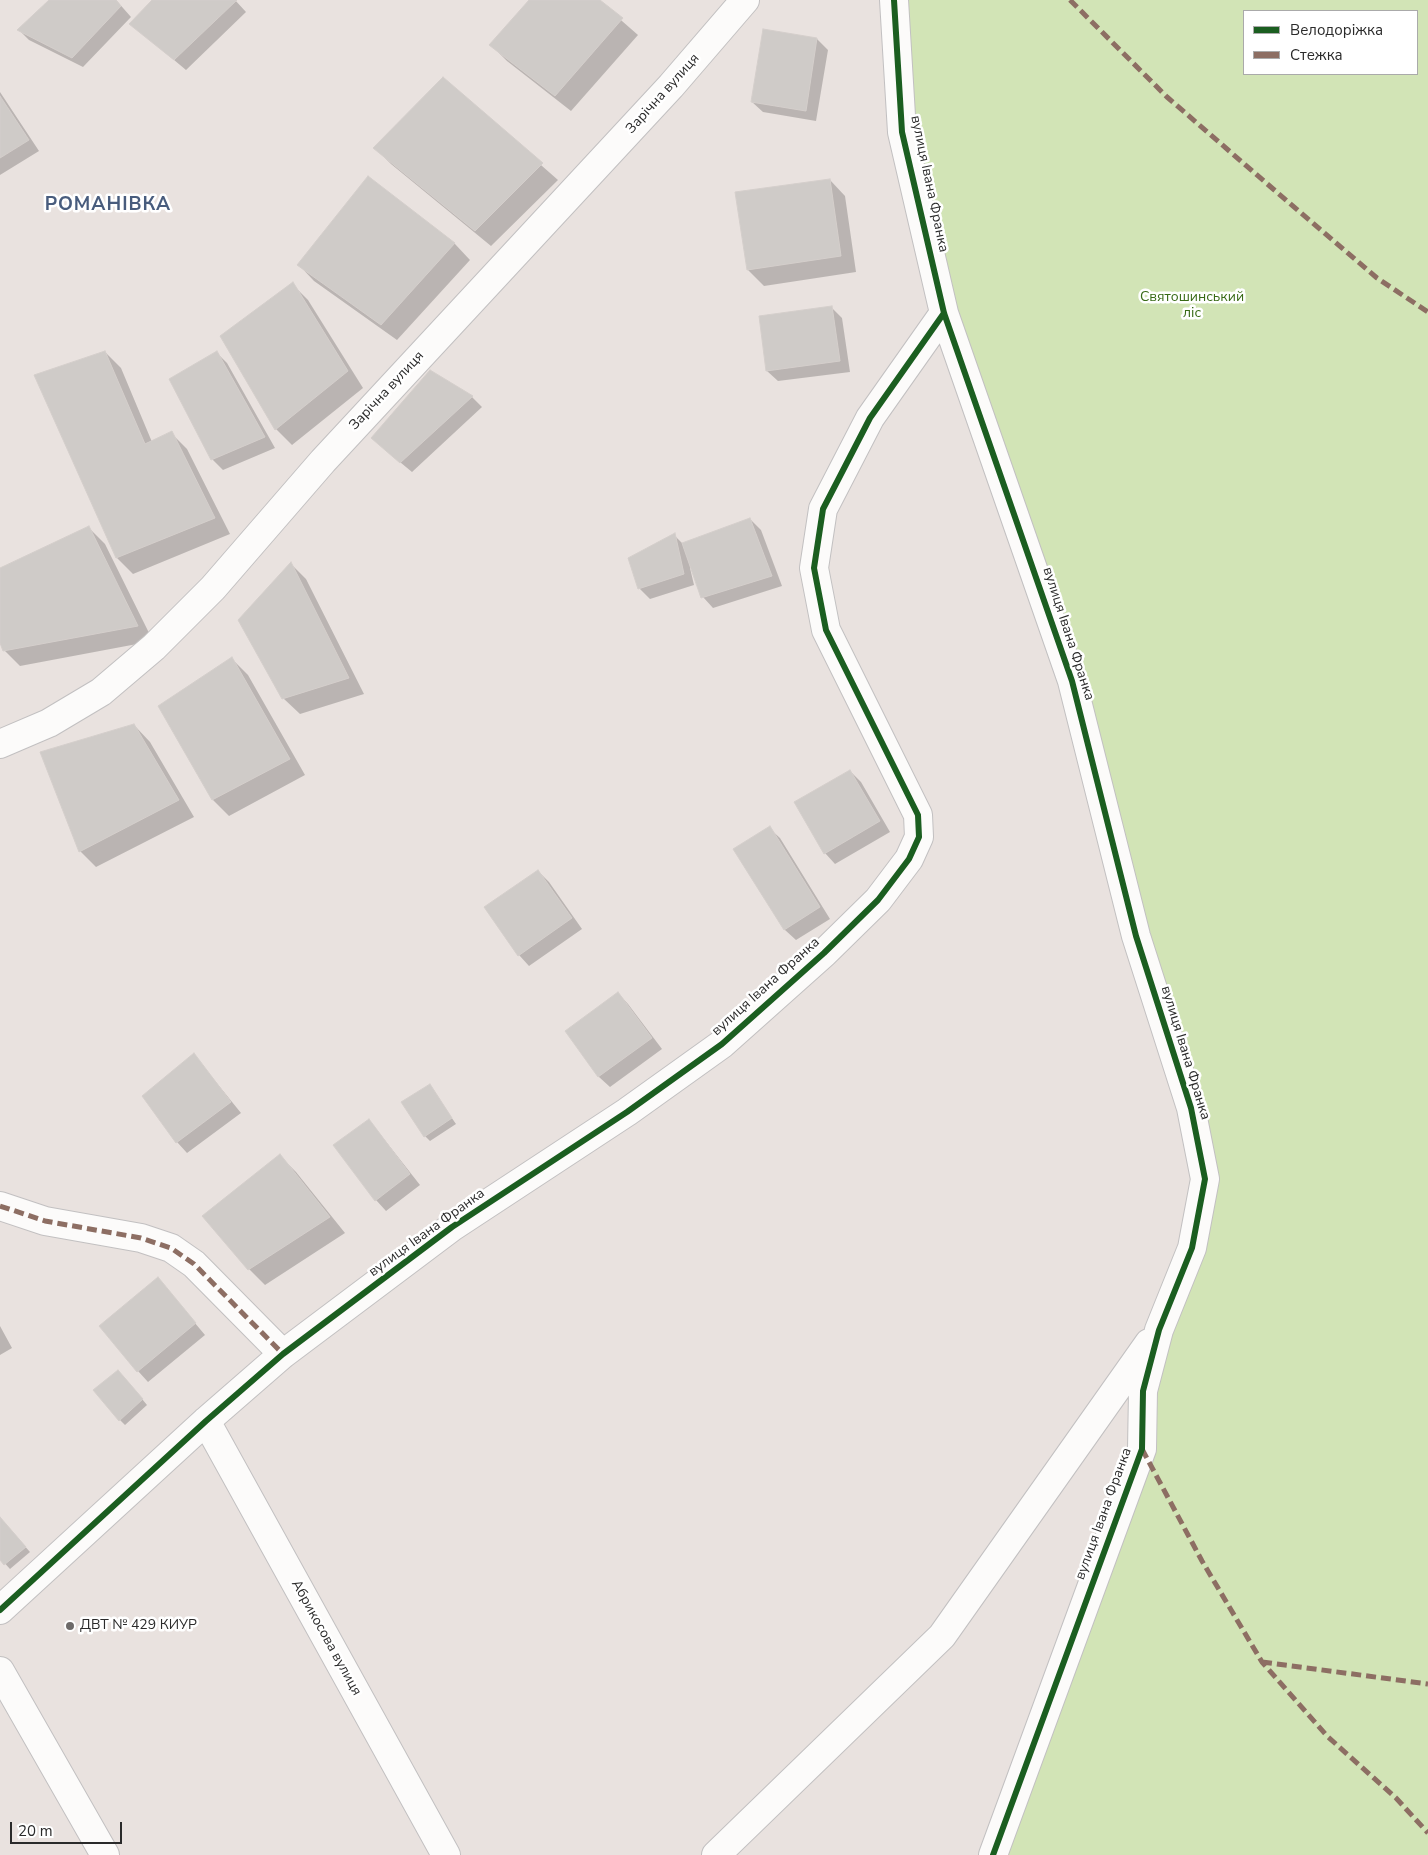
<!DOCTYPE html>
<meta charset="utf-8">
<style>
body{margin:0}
#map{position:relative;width:1428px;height:1855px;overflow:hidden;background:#e9e2df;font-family:"Nunito Sans",sans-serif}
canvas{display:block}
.legend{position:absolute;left:1243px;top:10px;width:175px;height:65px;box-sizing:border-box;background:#fff;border:1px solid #aaa;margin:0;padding:6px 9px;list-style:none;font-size:15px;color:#2a2a2a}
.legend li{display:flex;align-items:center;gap:10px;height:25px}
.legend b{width:25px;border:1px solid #aaa}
.scale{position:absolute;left:10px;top:1822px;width:112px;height:22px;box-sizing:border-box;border:2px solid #2a2a2a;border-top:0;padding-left:6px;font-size:15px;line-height:18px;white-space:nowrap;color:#2a2a2a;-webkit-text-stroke:4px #fff;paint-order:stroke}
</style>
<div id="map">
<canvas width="1428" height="1855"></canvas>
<ul class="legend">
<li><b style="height:6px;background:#1b5e20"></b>Велодоріжка</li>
<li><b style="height:6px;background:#8d6e63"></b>Стежка</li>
</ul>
<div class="scale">20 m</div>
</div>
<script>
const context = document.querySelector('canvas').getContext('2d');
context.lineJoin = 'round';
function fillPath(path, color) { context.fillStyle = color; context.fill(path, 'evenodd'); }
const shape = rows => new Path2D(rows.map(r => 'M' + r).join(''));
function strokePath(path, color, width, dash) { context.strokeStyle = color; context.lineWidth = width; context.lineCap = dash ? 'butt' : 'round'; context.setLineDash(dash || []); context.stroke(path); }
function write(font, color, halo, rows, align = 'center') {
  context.font = font + ' "Nunito Sans",sans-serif'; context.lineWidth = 5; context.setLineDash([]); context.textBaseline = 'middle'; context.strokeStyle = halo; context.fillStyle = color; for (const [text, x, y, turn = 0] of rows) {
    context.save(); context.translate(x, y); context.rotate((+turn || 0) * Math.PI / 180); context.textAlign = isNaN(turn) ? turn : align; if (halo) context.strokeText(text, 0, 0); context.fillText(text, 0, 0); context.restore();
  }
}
fillPath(shape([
 [894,0,1428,0,1428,1855,993,1855,1141,1449,1192,1248,1191,1108,944,313],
 [1244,11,1417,11,1417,74,1244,74]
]), '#d2e4b6');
fillPath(shape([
 [51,0,116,0,131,17,83,67,29,40,19,30],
 [154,0,235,0,246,12,186,70,131,24],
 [530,0,598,0,638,35,571,111,507,61,491,45],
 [764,31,817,39,828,50,816,121,763,112,752,102],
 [443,79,558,180,491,246,391,164,375,148],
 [0,92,39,151,0,175],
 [368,177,455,244,470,260,397,340,314,281,299,265],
 [830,180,845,196,856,272,764,286,748,270],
 [292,284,308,300,363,388,292,445,276,429,222,336],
 [832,308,842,318,850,372,778,381,767,371],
 [105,352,121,368,152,442,171,433,187,449,230,534,133,574,117,558,36,376],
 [216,352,227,363,275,448,223,470,212,459],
 [430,372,472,397,482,407,412,472,383,448],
 [750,519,761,530,782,586,713,608,703,597,692,568,690,568,694,585,650,599,639,588,674,535,683,544],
 [89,528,105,544,153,641,20,666,4,650,0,639,0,570],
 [291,564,306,579,364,694,300,714,283,698],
 [232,659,248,675,305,775,229,816,213,800,160,707],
 [134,725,150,742,194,817,96,867,80,851,42,752],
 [850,771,861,782,890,832,835,864,825,853],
 [769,828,780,838,830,919,796,940,785,930,735,849],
 [538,871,549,882,582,929,529,966,519,955],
 [618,993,628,1004,662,1049,610,1087,599,1077,567,1032],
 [194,1055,241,1113,187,1153,177,1142,144,1096],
 [429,1085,456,1124,430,1141,425,1136],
 [369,1120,420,1185,386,1211,376,1200],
 [280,1156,296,1172,345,1233,265,1285,249,1269],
 [158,1279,205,1335,148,1382,138,1371],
 [0,1326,12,1348,0,1355],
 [123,1376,147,1405,125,1425,120,1420],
 [0,1518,30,1552,10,1569,0,1558]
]), '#0003');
const building = shape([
 [49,0,116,0,121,6,72,58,17,30,49,0],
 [152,0,237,0,174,60,129,24,152,0],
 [529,0,600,0,623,18,555,96,489,45,529,0],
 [763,29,817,38,806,111,751,102,763,29],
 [443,77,543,163,475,231,373,148,443,77],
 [0,96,29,140,0,158,0,96],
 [368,176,455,243,381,325,297,265,368,176],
 [830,179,841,256,747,270,735,192,830,179],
 [293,282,348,371,275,430,220,336,293,282],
 [832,306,840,361,766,371,759,316,832,306],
 [105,351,145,444,172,431,215,518,116,558,34,375,105,351],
 [217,351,265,437,211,460,169,379,217,351],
 [430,370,473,396,400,463,371,438,430,370],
 [750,518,772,576,701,598,682,543,750,518],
 [89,526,138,626,3,651,0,643,0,568,89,526],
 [675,533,684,574,638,589,628,558,675,533],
 [291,562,349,678,282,699,238,620,291,562],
 [232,657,290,759,212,800,158,706,232,657],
 [134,724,179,800,79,852,40,752,134,724],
 [850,770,880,821,824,854,794,802,850,770],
 [770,826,820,907,784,930,733,849,770,826],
 [538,870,572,918,518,956,484,907,538,870],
 [618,992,652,1038,598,1077,565,1031,618,992],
 [194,1053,231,1102,176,1143,142,1096,194,1053],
 [430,1084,452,1118,424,1137,401,1102,430,1084],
 [369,1119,410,1174,375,1201,333,1145,369,1119],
 [280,1154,330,1217,248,1270,202,1216,280,1154],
 [158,1277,196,1323,137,1372,99,1326,158,1277],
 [118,1370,143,1399,119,1421,93,1390,118,1370],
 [0,1517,26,1547,4,1565,0,1560,0,1517]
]);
fillPath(building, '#cfcbc8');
strokePath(building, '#d4cecb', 1);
const minor = shape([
 [894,0,902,132,944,313,1072,681,1136,936,1191,1108,1205,1179,1192,1248,1159,1330,1143,1391,1142,1449,993,1855],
 [0,744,49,723,101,692,154,647,213,588,323,461,671,86,745,0],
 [0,1206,45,1221,141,1238,171,1248,194,1264,283,1354],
 [206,1421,446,1855],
 [0,1610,206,1421,283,1354,452,1227,627,1112,722,1044,824,953,878,900,909,859,919,837,918,815,826,630,814,568,823,509,870,418,944,313],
 [0,1671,105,1855],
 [716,1855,942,1636,1149,1343]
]);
strokePath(minor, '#c2c0c1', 30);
strokePath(minor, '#fcfbfa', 28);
strokePath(shape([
 [1070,0,1167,97,1272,188,1377,278,1428,312],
 [0,1206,45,1221,141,1238,171,1248,194,1264,283,1354],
 [1142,1449,1202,1561,1262,1662,1327,1736,1396,1798,1428,1833],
 [1262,1662,1428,1684]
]), '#8d6e63', 5, [10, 5]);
strokePath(shape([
 [894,0,902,132,944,313,1072,681,1136,936,1191,1108,1205,1179,1192,1248,1159,1330,1143,1391,1142,1449,993,1855],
 [0,1610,206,1421,283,1354,452,1227,627,1112,722,1044,824,953,878,900,909,859,919,837,918,815,826,630,814,568,823,509,870,418,944,313]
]), '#1b5e20', 6);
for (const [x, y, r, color] of [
 [70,1626,5,"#6d6a69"]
]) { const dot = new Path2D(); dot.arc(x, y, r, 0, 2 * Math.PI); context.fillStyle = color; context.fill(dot); strokePath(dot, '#fff', 2); }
write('14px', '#2a2a2a', '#fff', [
 ["Зарічна вулиця",663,94,-48],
 ["вулиця Івана Франка",929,184,78],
 ["Зарічна вулиця",387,391,-47],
 ["вулиця Івана Франка",1068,634,72],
 ["вулиця Івана Франка",766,987,-42],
 ["вулиця Івана Франка",1185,1053,73],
 ["вулиця Івана Франка",427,1233,-36],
 ["вулиця Івана Франка",1104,1514,-70],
 ["Абрикосова вулиця",326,1638,61]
]);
write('14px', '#386a16', '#fff', [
 ["Святошинський",1192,298],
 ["ліс",1192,314]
]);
write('14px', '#2a2a2a', '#fff', [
 ["ДВТ № 429 КИУР",80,1626]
], 'left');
context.letterSpacing = '1px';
write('bold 19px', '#485c7d', '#fff', [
 ["РОМАНІВКА",108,205]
]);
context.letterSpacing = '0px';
</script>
